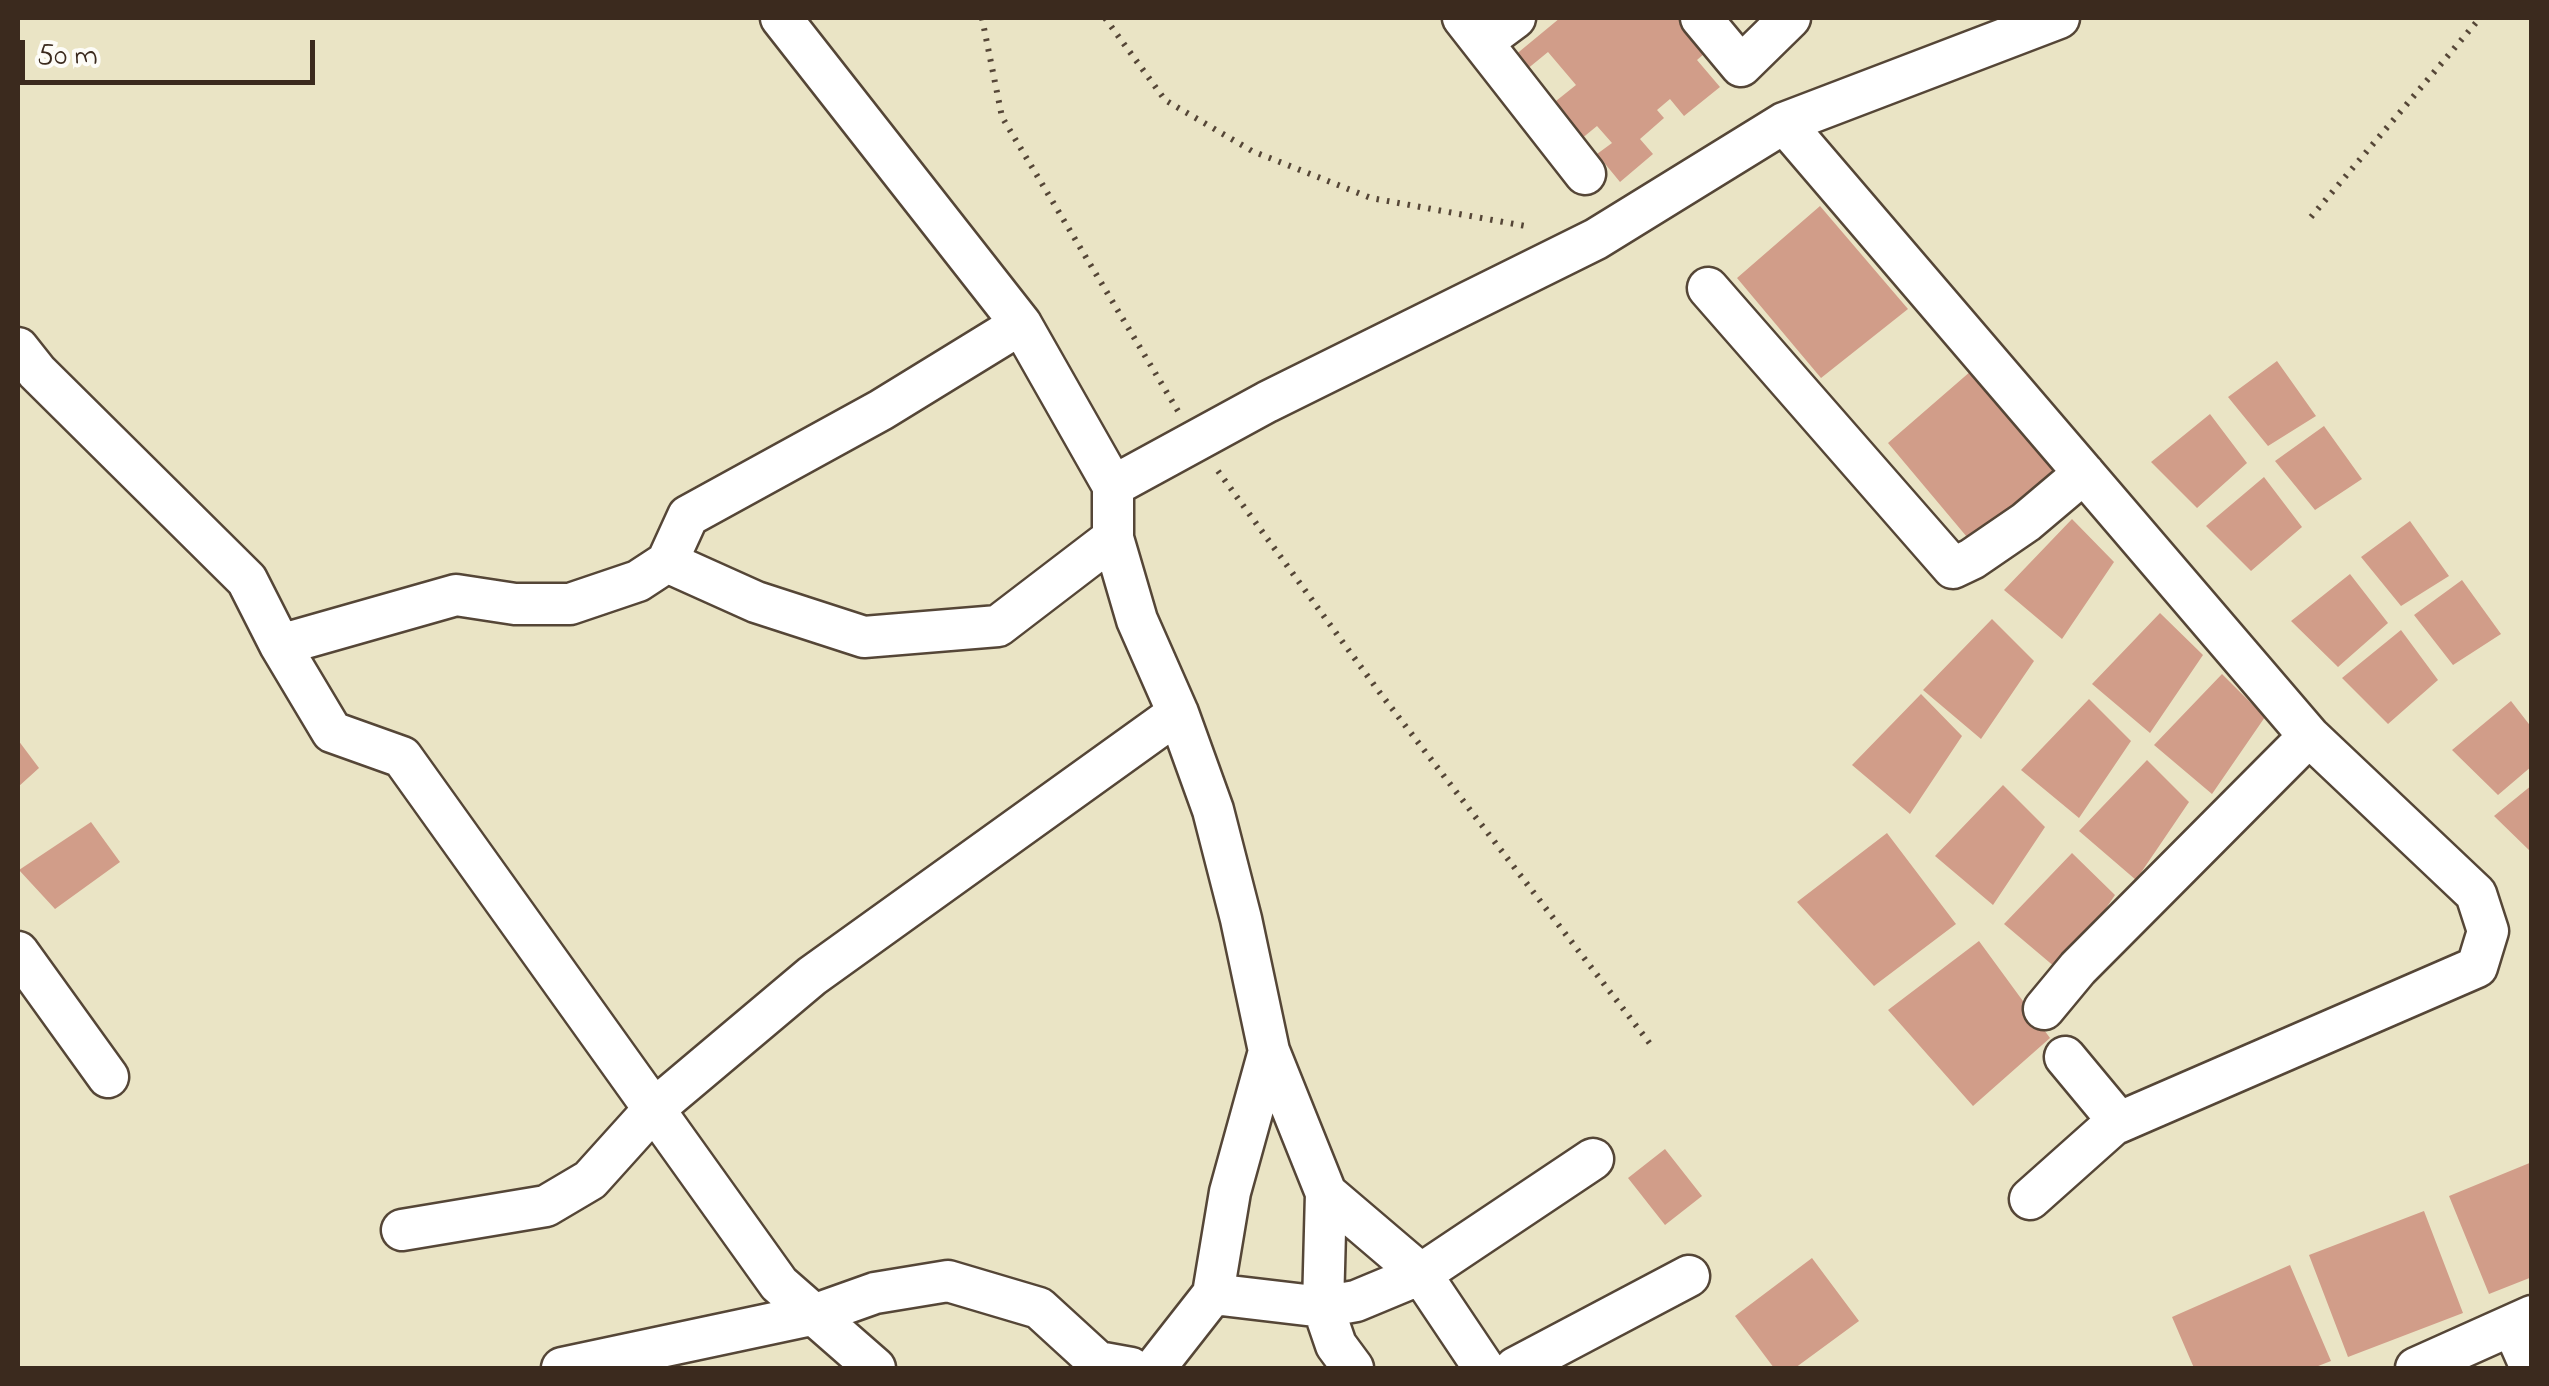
<!DOCTYPE html>
<style>
body{margin:0}
#map{position:relative;width:2549px;height:1386px;overflow:hidden;background:#eae4c5;font-family:"Indie Flower",sans-serif}
canvas{display:block}
.frame{position:absolute;inset:0;border:20px solid #3b2a1e;pointer-events:none}
.scale{position:absolute;left:20px;top:40px;width:295px;height:45px;box-sizing:border-box;border:5px solid #3b2a1e;border-top:0;padding-left:12px;font-size:30px;line-height:35px;white-space:nowrap;color:#3b2a1e;-webkit-text-stroke:8px #fdfcf7;paint-order:stroke}
</style>
<div id="map">
<canvas width="2549" height="1386"></canvas>
<div class="frame"></div>
<div class="scale">50 m</div>
</div>
<script>
const context = document.querySelector('canvas').getContext('2d');
context.lineJoin = 'round';
function fillPath(path, color) { context.fillStyle = color; context.fill(path, 'evenodd'); }
const shape = rows => new Path2D(rows.map(r => 'M' + r).join(''));
function strokePath(path, color, width, dash) { context.strokeStyle = color; context.lineWidth = width; context.lineCap = dash ? 'butt' : 'round'; context.setLineDash(dash || []); context.stroke(path); }
fillPath(shape([
 [1560,18,1687,18,1712,47,1697,60,1720,87,1684,116,1670,99,1657,110,1664,118,1640,139,1653,154,1620,182,1597,154,1612,143,1597,126,1575,144,1546,109,1576,85,1548,52,1526,70,1514,56],
 [1820,206,1908,309,1821,378,1737,278],
 [2277,361,2316,416,2268,446,2228,397],
 [1971,371,2059,474,1972,543,1888,443],
 [2210,414,2247,463,2197,508,2151,462],
 [2324,426,2362,479,2315,510,2275,461],
 [2264,477,2302,527,2251,571,2206,526],
 [2072,519,2114,562,2062,639,2004,590],
 [2410,521,2449,576,2401,606,2361,557],
 [2350,574,2388,623,2338,667,2291,621],
 [2462,580,2501,634,2453,665,2414,615],
 [2160,613,2203,655,2150,733,2092,684],
 [1992,619,2034,661,1981,739,1923,690],
 [2401,630,2438,680,2388,724,2342,678],
 [2222,674,2265,717,2212,794,2154,745],
 [1921,694,1962,736,1910,814,1852,765],
 [2089,699,2131,741,2079,818,2021,770],
 [2511,701,2532,728,2532,766,2498,795,2452,750],
 [18,740,39,768,18,787],
 [2147,760,2189,802,2136,880,2079,831],
 [2003,785,2045,827,1993,905,1935,856],
 [2532,785,2532,853,2494,816],
 [91,822,120,862,55,909,19,870],
 [1887,833,1956,924,1874,986,1797,902],
 [2072,853,2115,895,2062,973,2004,924],
 [1979,941,2050,1038,1973,1106,1888,1010],
 [1665,1149,1702,1196,1665,1225,1628,1178],
 [2532,1162,2532,1277,2489,1294,2449,1196],
 [2424,1211,2463,1313,2348,1357,2309,1255],
 [1812,1258,1859,1321,1795,1368,1774,1368,1735,1316],
 [2290,1265,2331,1361,2313,1368,2194,1368,2172,1317]
]), '#d19d89');
const minor = shape([
 [781,18,1021,324],
 [1463,18,1585,174],
 [1701,18,1741,66,1790,18],
 [1484,41,1515,18],
 [1784,123,2309,736,2476,894,2488,931,2477,967,2113,1125,2030,1199],
 [1708,288,1953,568,1972,559,2026,522,2084,473],
 [18,348,37,372,247,580,280,645,332,732,402,757,779,1284,875,1368],
 [667,562,756,602,864,637,998,626,1113,538],
 [280,645,456,595,515,604,570,604,638,581,667,562,688,516,881,410,1021,324,1113,486],
 [18,952,108,1077],
 [2044,1009,2078,968,2309,736],
 [2065,1057,2119,1122],
 [1326,1193,1323,1307,1336,1345,1353,1368],
 [402,1230,546,1206,590,1180,654,1109,812,976,1178,713],
 [1213,1294,1323,1307,1356,1301,1421,1274,1326,1193,1269,1051,1241,919,1213,810,1178,713,1137,620,1113,538,1113,486,1267,402,1596,239,1784,123,2059,18],
 [2512,1325,2531,1368],
 [562,1368,816,1314,875,1293,948,1281,1039,1308,1098,1362,1131,1368],
 [1155,1368,1213,1294,1230,1192,1269,1051],
 [1484,1368,1421,1274,1593,1159],
 [1515,1368,1689,1276],
 [2416,1368,2532,1316]
]);
strokePath(minor, '#554637', 45);
strokePath(shape([
 [982,18,1002,117,1178,411],
 [1105,18,1165,100,1252,151,1371,198,1531,227],
 [2311,217,2480,18],
 [1218,471,1377,689,1651,1045]
]), '#554637', 6, [2.5, 8]);
strokePath(minor, '#fff', 40);
</script>
